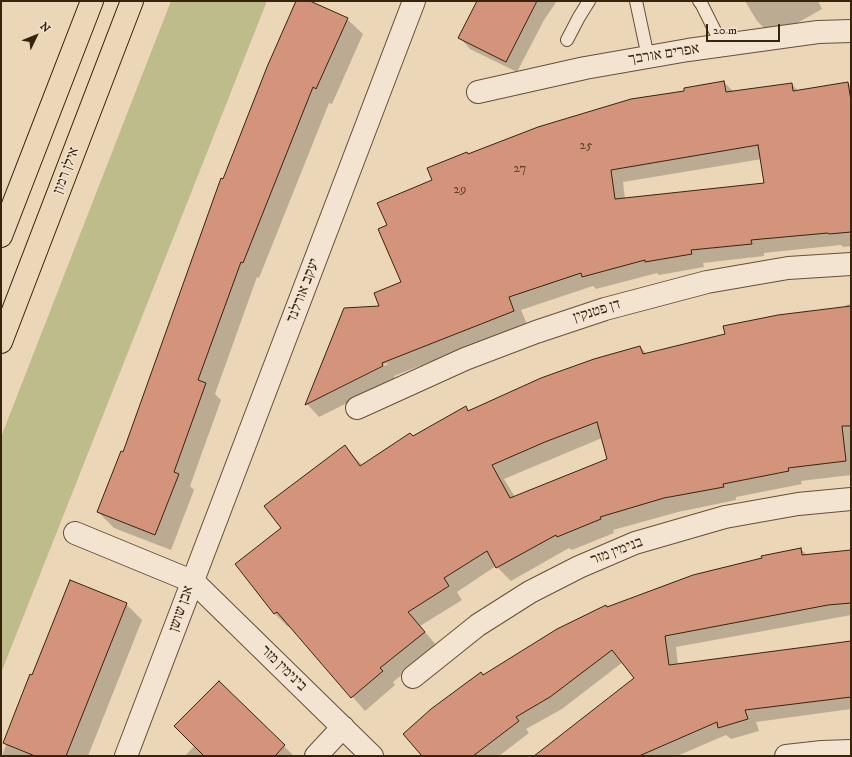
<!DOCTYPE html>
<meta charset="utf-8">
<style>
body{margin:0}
#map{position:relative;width:852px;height:757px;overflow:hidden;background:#ecd6b8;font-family:"IM FELL DW Pica",serif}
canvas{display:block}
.frame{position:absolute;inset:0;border:2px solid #38240c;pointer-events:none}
.north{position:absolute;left:16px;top:16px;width:40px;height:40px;-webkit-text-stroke:3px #f3e4d1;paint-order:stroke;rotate:47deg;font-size:11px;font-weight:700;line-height:16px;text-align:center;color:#38240c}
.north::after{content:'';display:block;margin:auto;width:14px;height:18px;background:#38240c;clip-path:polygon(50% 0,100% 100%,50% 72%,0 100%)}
.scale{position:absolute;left:706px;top:24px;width:74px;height:18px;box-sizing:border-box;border:2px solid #38240c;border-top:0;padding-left:5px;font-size:12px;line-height:14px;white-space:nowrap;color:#38240c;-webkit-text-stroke:3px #f3e4d1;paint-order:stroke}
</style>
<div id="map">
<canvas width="852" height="757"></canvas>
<div class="frame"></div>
<div class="north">N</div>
<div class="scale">20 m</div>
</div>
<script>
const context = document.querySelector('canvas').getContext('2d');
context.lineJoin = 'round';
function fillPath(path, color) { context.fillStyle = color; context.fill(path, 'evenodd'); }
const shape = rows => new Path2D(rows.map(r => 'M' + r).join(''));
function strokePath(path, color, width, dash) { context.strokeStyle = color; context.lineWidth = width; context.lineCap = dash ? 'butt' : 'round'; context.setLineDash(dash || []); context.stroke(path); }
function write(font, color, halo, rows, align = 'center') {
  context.font = font + ' "IM FELL DW Pica","Frank Ruhl Libre",serif'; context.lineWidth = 3; context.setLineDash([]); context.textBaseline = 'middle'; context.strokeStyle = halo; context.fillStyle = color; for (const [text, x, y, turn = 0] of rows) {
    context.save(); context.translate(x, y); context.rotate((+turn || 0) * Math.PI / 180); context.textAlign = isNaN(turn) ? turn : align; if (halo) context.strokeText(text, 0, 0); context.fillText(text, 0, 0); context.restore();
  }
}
fillPath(shape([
 [171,1,267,1,1,673,1,437]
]), '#bebc8a');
fillPath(shape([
 [297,1,308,1,347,19,363,34,332,104,329,103,259,278,257,277,215,394,221,400,190,486,194,490,171,550,114,528,98,512,124,453,224,180],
 [478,1,557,1,544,20,517,72,470,49,460,38],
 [745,1,818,1,822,9,773,37,757,21],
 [724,82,734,92,792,84,798,91,847,83,851,86,851,246,843,247,841,245,764,253,764,256,703,263,704,267,659,275,657,273,596,289,593,286,521,310,527,324,394,376,395,379,319,417,307,404,345,309,381,307,402,283,388,226,434,180,468,155,685,91],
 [762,159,765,184,625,199,623,182],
 [387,363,388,364,328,394,328,392],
 [851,304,851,475,801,481,802,484,736,497,736,500,678,512,613,530,614,533,572,550,569,548,511,581,496,566,457,592,462,600,420,626,437,646,393,682,395,685,365,711,290,625,288,627,275,614,236,564,282,528,345,447,362,465,465,407,470,412,640,347,647,354,847,308,846,305],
 [602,438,609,459,515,497,504,479],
 [801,549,807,555,851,551,851,615,676,647,678,665,851,642,851,709,756,722,759,731,731,739,726,735,677,756,536,756,635,679,623,662,562,709,526,729,529,733,499,756,423,756,483,676,607,608],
 [126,604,142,620,88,756,2,756,6,745,4,743,33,677],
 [219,682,293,755,292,756,185,756,195,745]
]), '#0003');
const building = shape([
 [296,1,310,1,348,18,316,89,313,87,243,263,241,262,198,380,206,383,174,472,179,474,155,535,97,512,121,451,123,452,221,178,223,179,267,67,296,1],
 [477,1,537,1,506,62,458,38,477,1],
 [724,81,726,92,792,83,793,91,848,82,851,101,851,232,829,234,828,233,751,240,752,244,691,250,692,254,645,262,645,260,582,277,581,273,509,297,514,311,382,363,383,366,305,405,344,308,379,306,374,293,401,282,378,229,387,225,377,203,432,180,427,168,467,152,468,154,538,127,631,99,684,91,684,88,724,81],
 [758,145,764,183,615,199,611,170,758,145],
 [851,306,851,426,842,426,846,461,788,468,789,471,723,484,724,487,664,498,600,517,601,519,557,537,556,535,496,568,487,551,444,578,449,586,408,612,425,632,380,668,383,671,351,698,277,612,274,614,235,564,281,528,264,506,345,445,360,466,410,433,413,436,466,406,468,411,541,378,594,359,640,346,643,354,725,334,723,326,778,315,851,306],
 [597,422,607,459,510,498,492,465,545,442,597,422],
 [801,548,802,555,851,550,851,603,828,605,665,636,669,665,851,641,851,697,745,710,748,719,718,728,717,722,639,756,534,756,634,678,612,650,550,697,516,717,519,721,473,756,422,756,403,734,431,709,481,672,483,675,557,629,606,605,607,607,693,575,762,558,761,556,801,548],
 [70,580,127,603,66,756,35,756,3,743,30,674,32,675,70,580],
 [219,681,285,745,275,756,204,756,174,726,219,681]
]);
fillPath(building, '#d4947c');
strokePath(building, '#38240c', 1);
const lane = shape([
 [636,1,648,57],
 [699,1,702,5,722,45],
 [567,40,579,17,589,1]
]);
const street = shape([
 [478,92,585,68,688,50,818,32,851,31],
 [357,408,465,359,536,332,605,309,707,282,788,268,851,264],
 [75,533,194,582,372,756],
 [413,677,478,625,530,592,579,567,635,543,725,517,798,504,851,499],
 [126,756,414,1],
 [316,756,343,727],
 [786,756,822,752,851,751]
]);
const primary = shape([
 [1,236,92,1],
 [1,342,132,1]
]);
strokePath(lane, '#655037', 14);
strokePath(street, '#655037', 24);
strokePath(primary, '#38240c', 24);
strokePath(lane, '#f3e4d1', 12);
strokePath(street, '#f3e4d1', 22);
strokePath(primary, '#ecd6b8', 22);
write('13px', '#5f4028', null, [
 ["25",586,146],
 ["27",520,169],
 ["29",460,190]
]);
write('15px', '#38240c', '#f3e4d1', [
 ["אפרים אורבך",664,55,-9],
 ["אילן רמון",67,171,-69],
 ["יעקב אורלנד",304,291,-69],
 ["דן פטנקין",597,312,-17],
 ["בנימין מזר",617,552,-21],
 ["אבן שושן",182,609,-71],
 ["בינימין מזר",283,669,44]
]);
</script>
